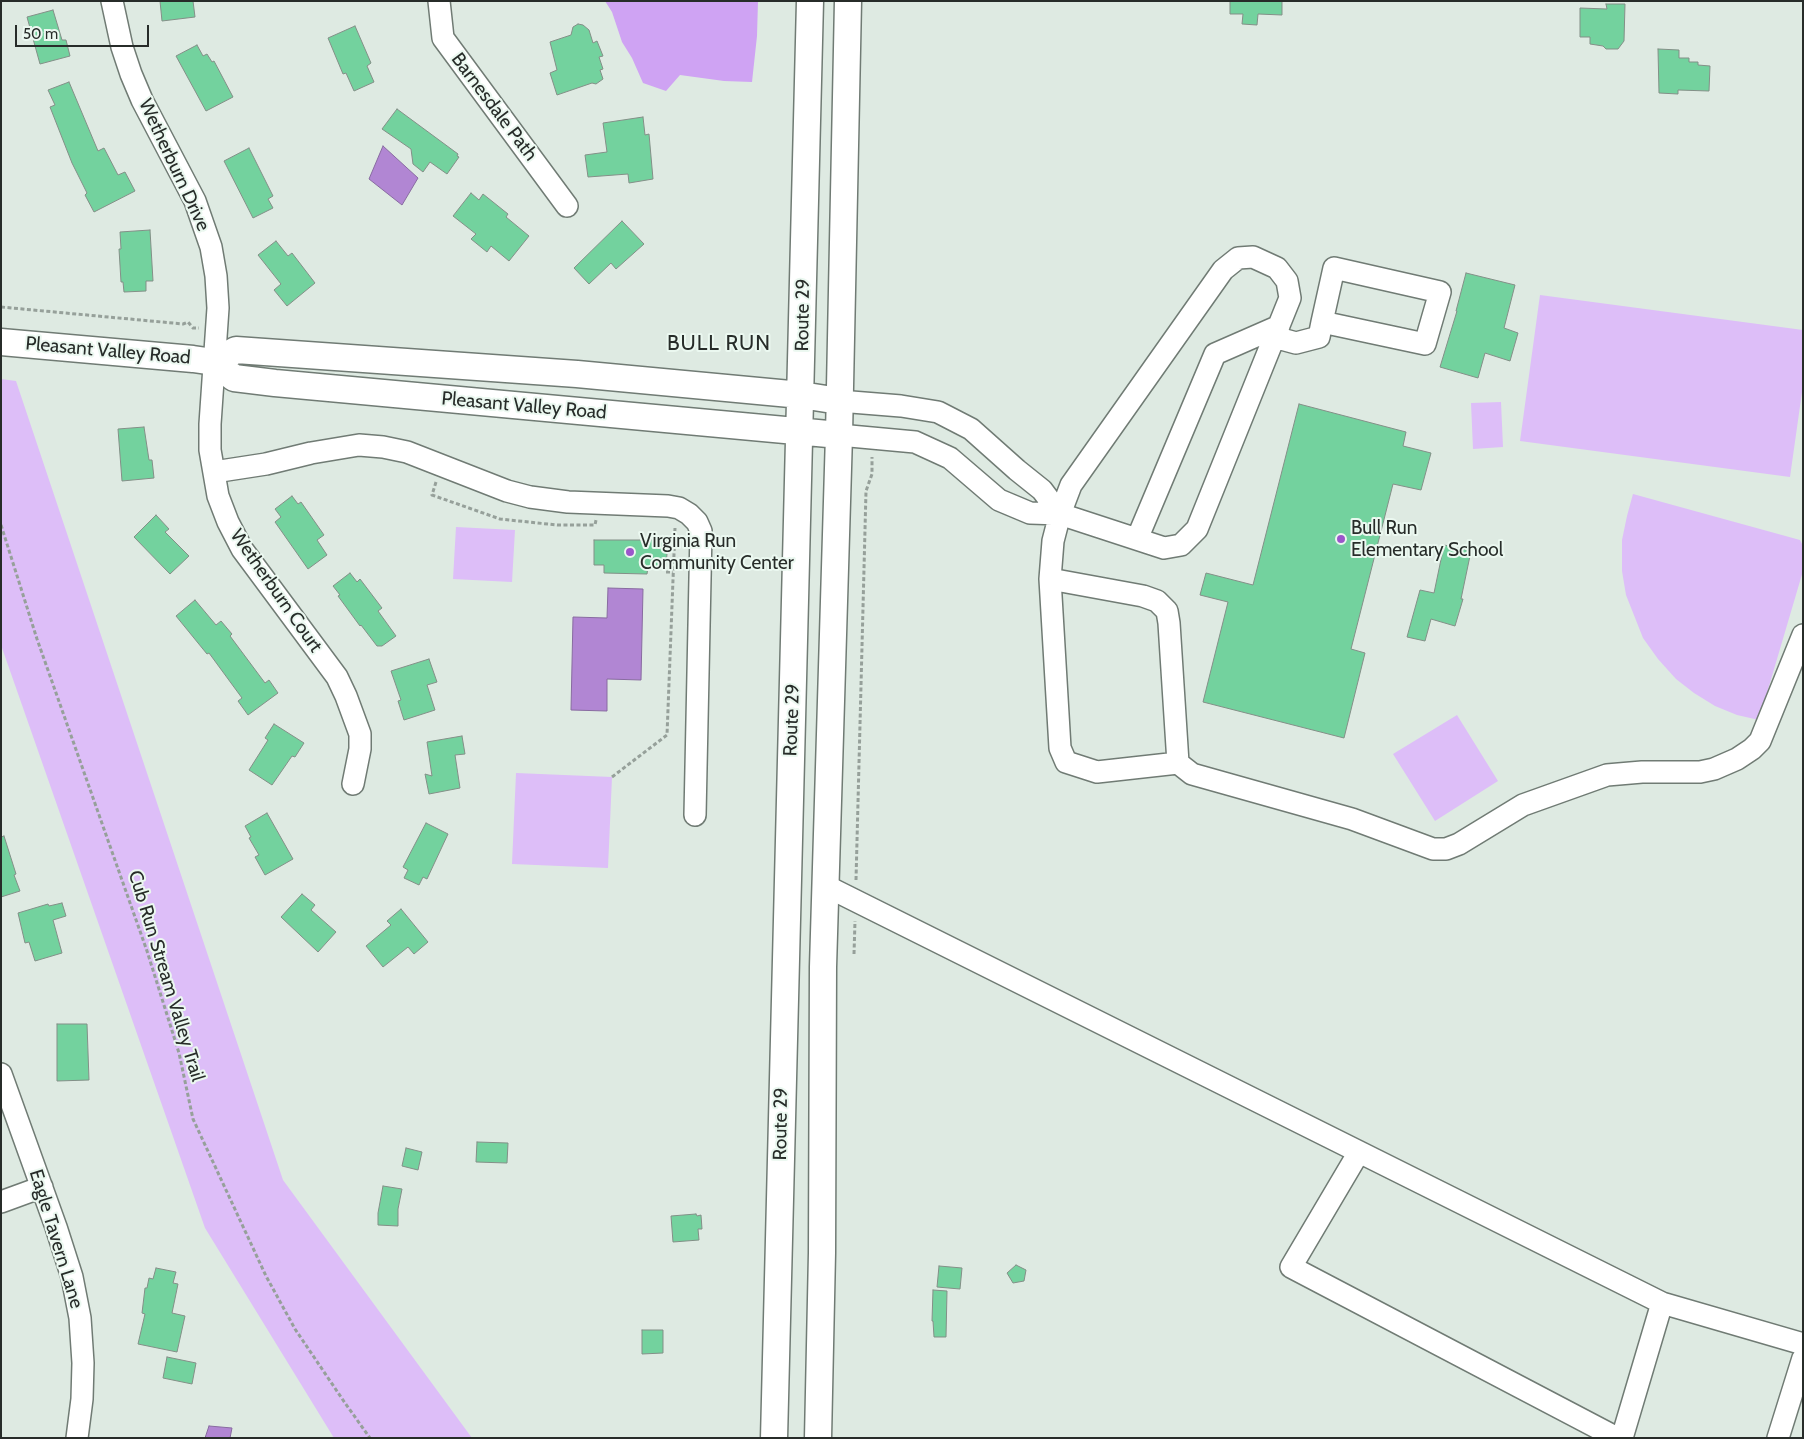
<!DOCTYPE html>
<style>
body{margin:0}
#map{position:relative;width:1804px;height:1439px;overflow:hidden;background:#deeae2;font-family:Cabin,sans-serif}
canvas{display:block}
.frame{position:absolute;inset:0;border:2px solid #272c29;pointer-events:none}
.scale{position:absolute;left:15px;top:25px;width:134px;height:22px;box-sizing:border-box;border:2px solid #272c29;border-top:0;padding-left:6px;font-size:15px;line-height:18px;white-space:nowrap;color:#272c29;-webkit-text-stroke:4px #ebf8f0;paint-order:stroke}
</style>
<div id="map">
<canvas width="1804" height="1439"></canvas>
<div class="frame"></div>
<div class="scale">50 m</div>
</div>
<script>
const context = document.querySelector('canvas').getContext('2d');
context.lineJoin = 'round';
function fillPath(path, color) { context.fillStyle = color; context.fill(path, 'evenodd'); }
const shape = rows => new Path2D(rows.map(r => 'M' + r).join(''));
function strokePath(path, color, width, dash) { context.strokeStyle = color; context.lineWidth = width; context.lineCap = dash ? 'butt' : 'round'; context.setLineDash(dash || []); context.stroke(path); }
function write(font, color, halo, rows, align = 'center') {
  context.font = font + ' Cabin,sans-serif'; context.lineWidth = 4; context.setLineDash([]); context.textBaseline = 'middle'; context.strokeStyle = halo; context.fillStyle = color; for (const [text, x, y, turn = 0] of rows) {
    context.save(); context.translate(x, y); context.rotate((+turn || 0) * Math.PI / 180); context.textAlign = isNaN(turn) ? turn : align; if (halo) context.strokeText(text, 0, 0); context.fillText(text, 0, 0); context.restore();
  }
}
fillPath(shape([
 [1540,295,1803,330,1803,385,1790,477,1520,441],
 [1,379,16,381,283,1180,472,1438,334,1438,205,1228,1,645],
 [1501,402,1503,447,1473,449,1471,403],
 [1633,494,1800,540,1803,546,1803,571,1759,720,1737,715,1715,706,1694,693,1676,679,1658,659,1643,638,1626,595,1622,571,1622,540,1627,516],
 [456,527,515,530,512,582,453,579],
 [1457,715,1498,781,1435,821,1393,754],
 [516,773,612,777,608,868,512,864]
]), '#ddbef8');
fillPath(shape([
 [605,1,758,1,757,36,752,82,724,81,680,75,666,91,643,83,632,58,622,42,612,12]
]), '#cfa3f3');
const water = shape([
 [383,146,418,178,402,205,369,179,383,146],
 [608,588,643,589,641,680,607,679,607,711,571,710,573,617,607,618,608,588],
 [209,1426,232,1428,230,1438,205,1438,209,1426]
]);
fillPath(water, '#b186d3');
strokePath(water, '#886ba0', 1);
const building = shape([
 [160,1,193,1,195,17,162,21,160,1],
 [1230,1,1282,1,1282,15,1258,14,1257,25,1242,24,1243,14,1230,14,1230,1],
 [1606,4,1625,4,1624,41,1618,49,1606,49,1603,46,1590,44,1590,37,1580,37,1580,8,1607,9,1606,4],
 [53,10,62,40,66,40,70,56,40,64,27,17,53,10],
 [578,24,583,25,589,30,593,43,597,41,603,56,599,57,603,69,600,70,603,79,596,84,592,83,557,95,550,73,557,70,550,42,571,35,573,27,578,24],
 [355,26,371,63,367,66,374,82,354,91,346,73,343,74,328,38,355,26],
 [197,45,203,56,207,54,212,62,214,61,233,97,206,111,176,56,197,45],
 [1658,49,1679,50,1679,58,1689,58,1689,62,1698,62,1698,65,1710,66,1709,91,1678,90,1678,94,1659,93,1658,49],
 [69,82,98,151,104,148,118,175,125,172,135,191,94,212,85,195,87,193,72,163,50,107,55,105,48,90,69,82],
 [397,109,458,154,457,156,459,157,447,174,430,162,423,172,413,164,411,149,382,129,397,109],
 [643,117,645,135,649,134,653,179,629,183,628,174,588,177,585,155,607,152,603,123,643,117],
 [249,148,273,196,268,199,273,208,253,218,224,161,249,148],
 [471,193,479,200,483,194,508,214,506,217,529,236,509,261,491,246,487,252,471,239,476,234,453,216,471,193],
 [622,221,644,244,616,269,611,263,589,284,574,268,622,221],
 [150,230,153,281,146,281,146,291,124,292,123,282,121,282,119,249,121,249,120,232,150,230],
 [276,241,288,256,292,253,315,283,287,306,274,290,281,284,258,255,276,241],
 [1466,273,1515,285,1504,328,1518,333,1510,361,1485,353,1478,378,1440,367,1457,311,1456,311,1466,273],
 [1299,404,1406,432,1403,446,1431,453,1421,490,1393,484,1351,649,1365,653,1344,738,1203,702,1228,602,1200,595,1206,573,1253,585,1299,404],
 [144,427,149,460,152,460,154,478,122,481,118,429,144,427],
 [292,496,298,504,301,502,324,535,317,540,327,555,308,569,275,522,281,517,275,509,292,496],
 [156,515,169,529,165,532,189,556,170,574,134,537,156,515],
 [594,540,668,540,666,567,648,567,647,574,604,573,604,565,594,565,594,540],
 [1444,545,1471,551,1461,599,1463,599,1455,626,1431,619,1425,641,1407,637,1420,590,1434,593,1444,545],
 [350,573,357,582,360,579,382,608,378,611,396,636,382,646,377,646,361,625,360,626,338,596,340,595,333,586,350,573],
 [195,600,216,625,221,621,232,634,230,636,265,683,269,680,278,693,248,715,238,701,242,698,209,653,207,654,176,616,195,600],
 [429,659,437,682,427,685,435,710,404,720,398,701,401,700,391,671,429,659],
 [274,724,304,743,295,757,292,756,272,785,249,770,268,740,265,738,274,724],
 [462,736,465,754,455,755,460,788,429,794,425,774,432,776,427,742,462,736],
 [267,813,293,859,265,875,255,857,259,855,249,838,251,837,245,826,267,813],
 [426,823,448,834,427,879,423,877,419,885,404,878,408,870,403,867,426,823],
 [4,836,16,874,14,875,20,891,1,897,1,837,4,836],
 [302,894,315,905,311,910,336,932,318,952,281,917,302,894],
 [62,903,66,916,53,920,62,953,35,961,29,942,25,943,18,913,48,904,49,906,62,903],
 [401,909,428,942,414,954,408,947,383,967,366,946,391,925,387,921,401,909],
 [57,1024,87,1024,89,1080,57,1081,57,1024],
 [477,1142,508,1143,507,1163,476,1162,477,1142],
 [406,1148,422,1152,418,1170,402,1166,406,1148],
 [383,1186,402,1189,398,1209,398,1226,378,1225,378,1213,383,1186],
 [696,1214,697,1216,701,1215,702,1229,698,1229,699,1240,673,1242,671,1216,696,1214],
 [1016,1265,1026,1270,1024,1281,1013,1283,1007,1273,1016,1265],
 [939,1266,962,1268,960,1289,937,1287,939,1266],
 [156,1268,176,1272,173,1283,178,1284,172,1313,185,1316,177,1352,138,1344,145,1314,142,1313,145,1288,147,1288,149,1278,153,1279,156,1268],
 [933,1290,947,1291,946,1337,934,1337,933,1321,932,1321,933,1290],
 [642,1330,663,1330,663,1353,642,1354,642,1330],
 [167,1357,196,1363,192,1384,163,1378,167,1357]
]);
fillPath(building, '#73d29e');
strokePath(building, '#838f87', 1);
const minor = shape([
 [112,1,122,47,131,74,142,100,195,201,211,247,216,276,218,308,210,424,210,450,218,496,228,522,242,549,337,677,346,696,360,734,360,749,353,784],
 [439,1,443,38,567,206],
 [1274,337,1296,343,1319,337,1322,322,1334,268,1440,292,1425,344,1322,322],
 [839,401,901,406,938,412,971,429,1017,470,1042,490,1060,514],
 [839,435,915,442,950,458,999,500,1030,513,1060,514,1164,548,1181,545,1197,529,1290,298,1287,281,1277,268,1253,257,1238,258,1223,270,1071,485,1060,514,1053,541,1050,579,1060,748,1066,762,1097,772,1178,763,1192,774,1352,819,1433,849,1446,849,1459,844,1523,805,1607,775,1642,772,1700,772,1714,769,1737,759,1752,749,1760,741,1803,635],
 [214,472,266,464,311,453,359,445,383,447,407,452,507,491,530,497,568,502,668,506,679,508,689,514,697,522,701,531,695,815],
 [1137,539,1215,354,1279,326],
 [1050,579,1143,596,1157,601,1167,611,1169,623,1178,763],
 [826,886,1662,1303],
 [1,1074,56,1227,72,1277,80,1318,83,1363,82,1399,77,1438],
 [1359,1152,1291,1267,1617,1438],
 [1,1202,42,1187],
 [1622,1438,1662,1303,1803,1344],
 [1778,1438,1803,1358]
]);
const major = shape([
 [1,342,193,359,214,362,234,378,275,383,839,435],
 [214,362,236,350,577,374,801,395,839,401],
 [774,1438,810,1],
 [818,1438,822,1253,823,967,839,435,848,1]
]);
strokePath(minor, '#707b74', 24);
strokePath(major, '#707b74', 29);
strokePath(shape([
 [1,307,183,324,188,322,193,328,199,328],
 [436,482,432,495,500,519,557,525,595,525,596,520],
 [1,525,37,639,147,951,179,1053,193,1119,266,1276,295,1329,345,1403,370,1438],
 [666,572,673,572],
 [612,777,667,735,675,528],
 [856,880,866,491,872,474,872,457],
 [854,954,855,921]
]), '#96a09a', 3, [4, 2.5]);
strokePath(minor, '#fff', 21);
strokePath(major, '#fff', 26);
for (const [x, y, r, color] of [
 [1341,539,5,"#9b56cb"],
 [630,552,5,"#9b56cb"]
]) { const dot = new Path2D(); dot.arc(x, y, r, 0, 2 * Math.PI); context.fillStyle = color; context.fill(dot); strokePath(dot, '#ebf8f0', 2); }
write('19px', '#272c29', '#ebf8f0', [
 ["Barnesdale Path",494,107,53],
 ["Wetherburn Drive",174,165,65],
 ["Route 29",803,315,-89],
 ["Pleasant Valley Road",108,351,5],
 ["Pleasant Valley Road",524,406,5],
 ["Wetherburn Court",276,591,55],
 ["Route 29",792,720,-88],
 ["Cub Run Stream Valley Trail",166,976,73],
 ["Route 29",781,1124,-89],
 ["Eagle Tavern Lane",56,1239,73]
]);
write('19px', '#272c29', '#ebf8f0', [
 ["Bull Run",1351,528],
 ["Elementary School",1351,550],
 ["Virginia Run",640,541],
 ["Community Center",640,563]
], 'left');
context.letterSpacing = '1px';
write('21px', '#272c29', '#ebf8f0', [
 ["BULL RUN",719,344]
]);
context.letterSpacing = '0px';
</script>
